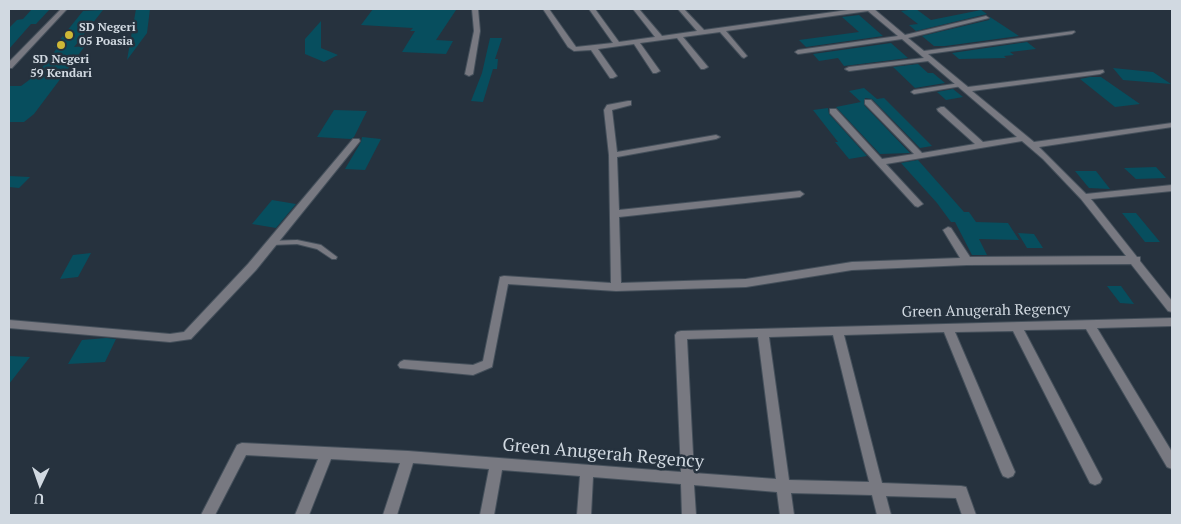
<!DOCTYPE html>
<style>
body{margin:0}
#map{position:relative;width:1181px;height:524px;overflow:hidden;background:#26323e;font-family:"PT Serif",serif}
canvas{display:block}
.frame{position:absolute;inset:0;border:10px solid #d1d9e1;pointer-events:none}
.north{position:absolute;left:15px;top:459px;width:50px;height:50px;-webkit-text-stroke:4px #26323e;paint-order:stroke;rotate:183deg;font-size:14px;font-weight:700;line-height:20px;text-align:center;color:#d1d9e1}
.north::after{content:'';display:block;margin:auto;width:18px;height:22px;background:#d1d9e1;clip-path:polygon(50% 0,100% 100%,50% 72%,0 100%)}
</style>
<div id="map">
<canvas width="1181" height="524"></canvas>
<div class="frame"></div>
<div class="north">U</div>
</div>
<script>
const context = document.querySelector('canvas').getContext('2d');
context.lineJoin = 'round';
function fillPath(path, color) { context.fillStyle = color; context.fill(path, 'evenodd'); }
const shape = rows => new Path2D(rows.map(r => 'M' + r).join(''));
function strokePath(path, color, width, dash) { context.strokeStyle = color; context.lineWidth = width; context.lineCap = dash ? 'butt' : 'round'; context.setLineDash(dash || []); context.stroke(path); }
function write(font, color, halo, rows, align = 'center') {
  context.font = font + ' "PT Serif",serif'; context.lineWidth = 5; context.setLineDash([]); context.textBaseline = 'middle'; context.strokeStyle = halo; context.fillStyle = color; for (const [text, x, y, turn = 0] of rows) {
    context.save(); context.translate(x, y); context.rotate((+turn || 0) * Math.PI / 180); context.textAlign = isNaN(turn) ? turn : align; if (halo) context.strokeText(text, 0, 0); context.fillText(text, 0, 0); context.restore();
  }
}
fillPath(shape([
 [32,9,50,9,36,24,31,24,9,49,9,28,17,20,23,19],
 [136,9,150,9,147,33,127,60],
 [373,9,456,10,436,40,453,41,446,54,402,52,415,31,410,31,413,28,361,25],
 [916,9,931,20,981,10,987,14,916,31,909,25,918,24,901,11],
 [103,10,74,47,85,46,34,114,24,122,9,122,9,86,21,86,36,75,58,47,54,47,83,11],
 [859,15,883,36,806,47,799,40,859,32,842,17],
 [990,17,1019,36,945,46,934,46,922,36,989,20],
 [321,21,321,48,338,55,324,62,305,54,305,39],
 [490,38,502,38,495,59,498,59,497,69,493,69,483,102,471,101,482,73],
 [1027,42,1036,49,1010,52,1014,55,1004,56,1006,58,959,59,952,53],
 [891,43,908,58,844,66,838,58,819,61,813,54],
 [918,64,928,73,933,73,945,83,915,88,893,67],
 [1113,68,1153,72,1171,84,1123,80],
 [1090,77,1101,77,1140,104,1115,107,1080,79],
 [864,88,877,99,884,98,932,146,920,148,872,99,865,98,864,105,910,153,880,154,836,107,861,102,849,91],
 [953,89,963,97,946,100,937,92],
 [828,108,829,114,867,156,849,159,835,142,838,142,813,110],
 [334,110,367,111,354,137,351,139,317,137],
 [362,137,381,139,365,170,345,169,361,142],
 [918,160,964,212,969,212,976,222,1008,223,1019,240,979,239,987,255,972,255,955,222,951,222,937,203,901,163],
 [1156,167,1166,178,1136,179,1124,168],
 [1075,171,1096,171,1110,189,1089,188],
 [9,176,30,177,19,188,9,187],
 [272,200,296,204,276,228,252,224],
 [1122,213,1136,213,1160,242,1145,242],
 [1018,233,1034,234,1043,248,1027,248],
 [91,253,78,277,60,279,73,255],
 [1107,286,1121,286,1134,304,1120,303],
 [106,338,116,339,105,362,68,364,82,340],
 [9,356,30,357,9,384]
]), '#074e5e');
const lane = shape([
 [960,83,962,84,962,86,914,94,911,92,914,90,960,83],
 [297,240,321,245,337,257,336,259,332,259,317,249,297,244,271,245,268,243,271,241,297,240]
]);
const street = shape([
 [61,9,67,9,12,68,9,68,9,62,61,9],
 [472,9,478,9,480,31,473,74,469,76,465,74,474,31,472,9],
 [543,9,549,9,576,47,613,43,589,9,595,9,619,42,655,37,633,9,639,9,662,36,697,31,678,9,684,9,704,30,855,9,874,9,905,35,986,16,989,18,908,38,924,51,1074,31,1075,32,1072,34,928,54,968,87,1103,70,1104,72,1100,74,972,91,1034,142,1172,123,1172,127,1039,147,1086,194,1172,185,1172,191,1091,199,1137,257,1140,257,1140,261,1172,301,1172,312,1168,311,1131,264,967,265,852,270,746,287,616,291,508,284,492,367,473,375,400,368,398,365,400,362,404,360,473,365,483,361,500,277,504,276,611,283,609,155,604,110,607,105,628,101,631,101,631,105,612,110,617,152,716,135,720,137,716,139,617,157,619,210,800,191,804,194,800,197,619,217,621,283,746,279,852,262,960,258,943,230,948,227,951,228,970,257,1126,256,1081,199,1043,159,1022,141,886,164,923,204,918,207,915,206,830,113,830,109,836,109,882,159,914,154,865,104,865,100,871,100,922,153,975,144,938,111,937,109,941,107,944,107,983,142,1017,137,928,61,849,71,845,69,849,67,924,58,902,39,798,54,795,52,798,50,898,36,868,11,726,31,747,56,744,58,742,57,720,32,683,37,708,67,704,69,701,69,677,38,640,43,660,71,656,73,653,73,634,44,598,49,617,76,613,78,610,78,591,50,574,51,568,47,543,9],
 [353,139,359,139,360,141,256,270,191,339,170,342,9,328,9,320,170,334,184,332,248,264,353,139],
 [1172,318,1172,326,1097,328,1172,452,1172,469,1167,467,1086,329,1024,330,1100,475,1102,479,1100,483,1095,485,1090,483,1013,331,955,332,1015,472,1013,476,1008,478,1003,476,1001,472,944,332,844,335,882,483,961,486,966,487,976,515,962,515,956,498,886,496,891,515,877,515,872,495,791,493,794,515,780,515,777,492,694,485,696,515,682,515,681,484,593,477,591,515,577,515,580,476,502,470,494,515,480,515,489,469,413,463,397,515,383,515,400,463,331,459,309,515,295,515,318,459,246,455,215,515,201,515,237,445,242,443,408,451,681,472,675,335,677,332,681,331,1172,318],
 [833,335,869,482,789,480,769,337,833,335],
 [758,337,776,479,694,473,687,339,758,337]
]);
strokePath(lane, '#45505b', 2);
strokePath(street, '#45505b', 2);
fillPath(lane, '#787981');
fillPath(street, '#787981');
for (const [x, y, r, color] of [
 [69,35,5,"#ceb837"],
 [61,45,5,"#ceb837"]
]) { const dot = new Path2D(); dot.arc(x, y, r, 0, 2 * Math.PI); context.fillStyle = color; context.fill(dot); strokePath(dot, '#26323e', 2); }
write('bold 12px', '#d1d9e1', '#26323e', [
 ["SD Negeri",79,28],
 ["05 Poasia",79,42],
 ["SD Negeri",61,60,"center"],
 ["59 Kendari",61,74,"center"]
], 'left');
write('15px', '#d1d9e1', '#26323e', [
 ["Green Anugerah Regency",986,311,-1]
]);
write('18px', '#d1d9e1', '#26323e', [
 ["Green Anugerah Regency",603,454,5]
]);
</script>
